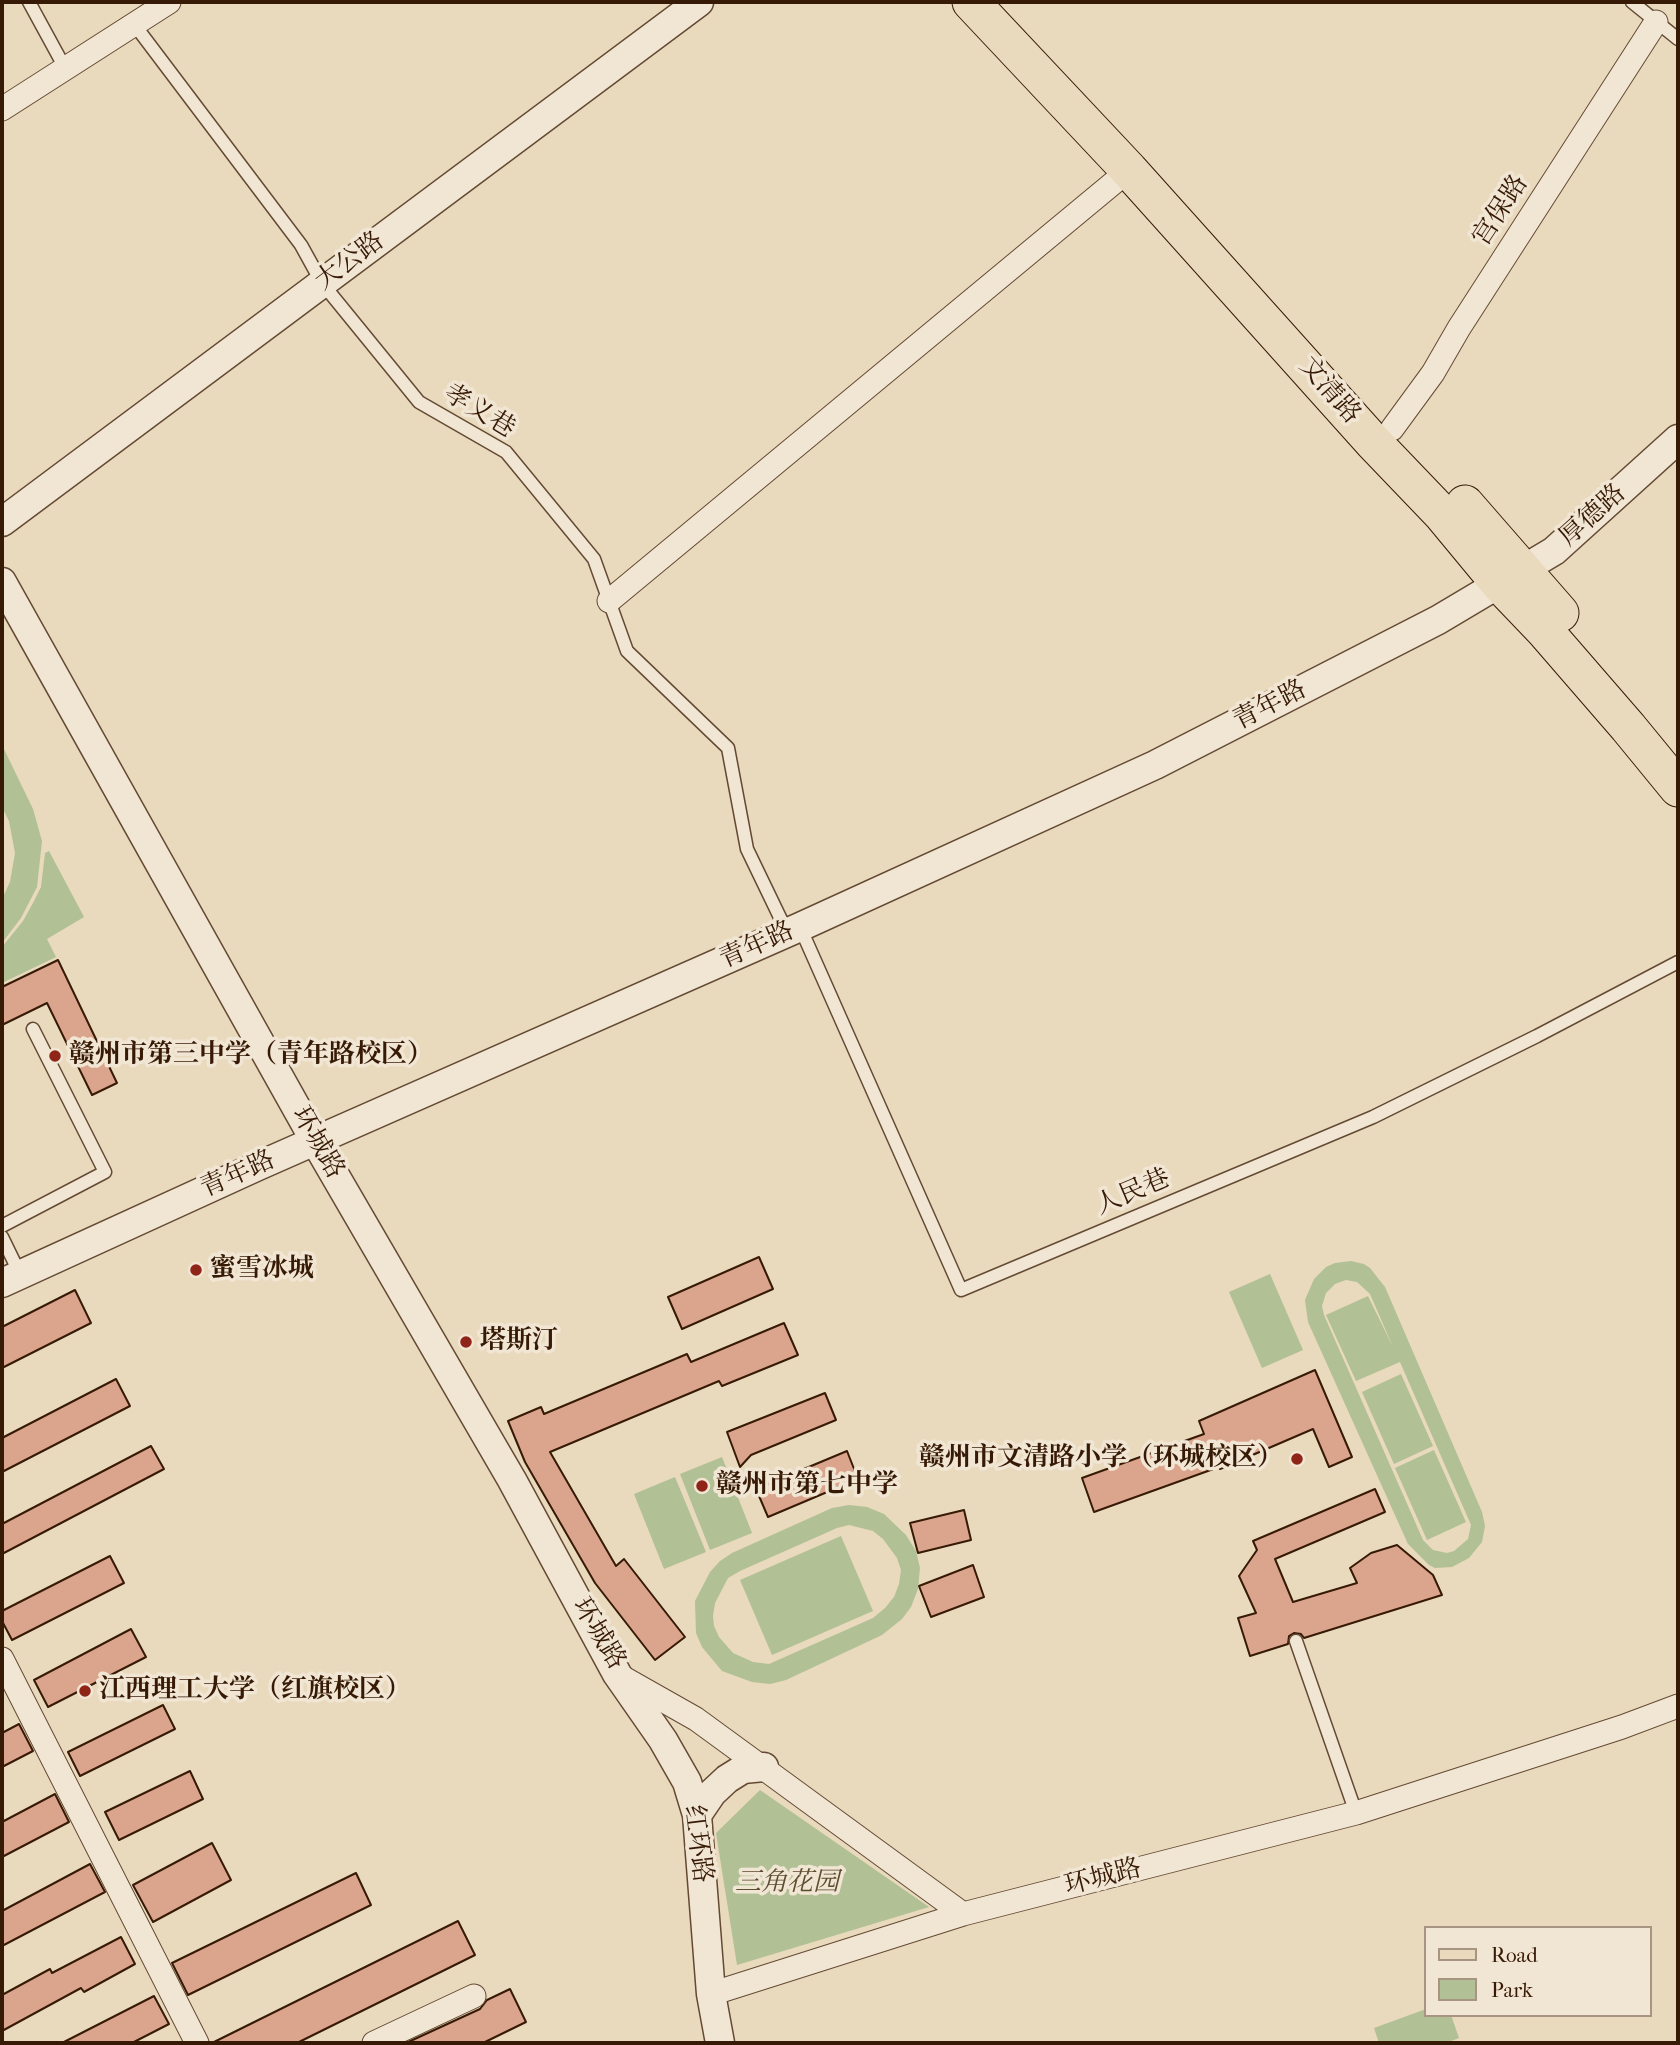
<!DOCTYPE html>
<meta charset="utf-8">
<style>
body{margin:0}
#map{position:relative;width:1680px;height:2045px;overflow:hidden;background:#e9d9bd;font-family:"IM FELL French Canon",serif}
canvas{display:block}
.frame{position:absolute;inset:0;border:4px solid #371a05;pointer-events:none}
.legend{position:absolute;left:1424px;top:1926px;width:228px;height:91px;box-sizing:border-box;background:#f1e6d4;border:2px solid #a79481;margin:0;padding:9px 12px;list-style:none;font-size:21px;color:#371a05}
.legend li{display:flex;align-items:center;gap:14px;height:35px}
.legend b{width:35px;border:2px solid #a79481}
</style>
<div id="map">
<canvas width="1680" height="2045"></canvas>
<div class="frame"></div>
<ul class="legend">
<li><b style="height:9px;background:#e9d9bd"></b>Road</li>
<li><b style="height:19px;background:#b1c095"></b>Park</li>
</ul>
</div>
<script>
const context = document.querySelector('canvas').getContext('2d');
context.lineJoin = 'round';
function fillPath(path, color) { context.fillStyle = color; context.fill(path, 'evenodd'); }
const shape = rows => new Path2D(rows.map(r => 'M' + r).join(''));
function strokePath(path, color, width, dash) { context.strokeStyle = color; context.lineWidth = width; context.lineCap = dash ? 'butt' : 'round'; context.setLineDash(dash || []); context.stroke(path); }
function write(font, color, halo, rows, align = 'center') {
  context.font = font + ' "IM FELL French Canon","Noto Serif SC",serif'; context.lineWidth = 7; context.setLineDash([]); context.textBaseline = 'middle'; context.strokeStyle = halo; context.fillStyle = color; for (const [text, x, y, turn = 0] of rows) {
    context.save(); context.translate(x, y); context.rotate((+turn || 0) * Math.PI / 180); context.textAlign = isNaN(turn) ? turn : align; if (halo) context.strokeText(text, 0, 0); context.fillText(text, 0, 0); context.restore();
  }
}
fillPath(shape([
 [2,745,33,809,42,841,37,887,21,918,2,943,2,899,10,882,15,853,9,821,2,807],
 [49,851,84,917,47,939,56,957,2,983,2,947,23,921,33,903,41,887,45,853],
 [1351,1261,1364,1264,1370,1268,1385,1287,1482,1512,1485,1526,1482,1542,1469,1558,1452,1567,1435,1568,1429,1565,1408,1544,1308,1322,1305,1300,1314,1279,1326,1267,1335,1263],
 [1346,1280,1357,1282,1370,1294,1393,1347,1368,1296,1326,1315,1356,1381,1400,1362,1471,1525,1468,1539,1454,1551,1447,1553,1433,1550,1423,1540,1324,1315,1322,1306,1326,1293,1335,1284],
 [1270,1274,1303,1350,1262,1368,1229,1292],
 [1401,1374,1433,1446,1394,1464,1362,1392],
 [1434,1450,1466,1522,1427,1540,1395,1468],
 [722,1457,752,1533,710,1550,680,1474],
 [675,1477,706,1552,664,1569,634,1494],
 [849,1505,867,1507,884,1514,906,1535,916,1551,920,1568,918,1589,911,1607,902,1619,882,1635,786,1680,770,1684,752,1682,722,1671,702,1647,696,1633,695,1601,710,1572,720,1561,732,1553,832,1508],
 [849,1525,873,1531,883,1539,897,1558,901,1570,899,1584,894,1597,885,1608,873,1618,769,1664,753,1662,733,1653,719,1637,714,1626,713,1616,715,1603,728,1578,740,1571,837,1528],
 [841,1536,873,1611,772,1655,740,1580],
 [760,1790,929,1907,737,1965,716,1833],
 [1426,2009,1426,2015,1451,2015,1459,2038,1446,2043,1379,2043,1374,2028]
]), '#b1c095');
const building = shape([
 [58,960,117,1083,92,1095,47,1003,2,1025,2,987,58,960],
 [759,1257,773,1289,682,1329,668,1297,759,1257],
 [75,1290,91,1323,2,1368,2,1327,75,1290],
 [784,1323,798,1355,722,1386,719,1381,550,1452,616,1566,624,1559,685,1637,655,1660,595,1583,525,1462,508,1421,541,1407,544,1414,687,1354,691,1362,784,1323],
 [1315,1370,1352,1457,1329,1467,1313,1429,1220,1469,1219,1467,1094,1512,1082,1478,1204,1434,1199,1421,1315,1370],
 [116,1379,130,1406,2,1472,2,1438,116,1379],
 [825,1393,836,1420,751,1455,740,1467,727,1432,825,1393],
 [151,1446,164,1469,2,1554,2,1524,151,1446],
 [847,1451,858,1479,768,1517,756,1489,847,1451],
 [1375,1489,1385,1512,1275,1559,1293,1602,1357,1583,1350,1568,1371,1553,1397,1545,1433,1575,1442,1595,1304,1638,1301,1634,1294,1633,1289,1636,1288,1644,1250,1656,1238,1618,1256,1613,1239,1576,1257,1550,1253,1541,1375,1489],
 [964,1510,971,1540,918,1553,910,1523,964,1510],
 [110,1556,124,1583,12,1640,2,1621,2,1611,110,1556],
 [973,1565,984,1597,931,1617,919,1586,973,1565],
 [131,1629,146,1657,48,1707,34,1680,131,1629],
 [163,1705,175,1729,80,1776,68,1752,163,1705],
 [19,1724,33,1751,2,1767,2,1733,19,1724],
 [190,1771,203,1799,119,1840,105,1812,190,1771],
 [55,1794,69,1822,2,1857,2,1822,55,1794],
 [212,1843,231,1880,153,1922,133,1885,212,1843],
 [90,1864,105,1892,2,1946,2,1911,90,1864],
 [356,1873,371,1905,188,1995,172,1963,356,1873],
 [458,1921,475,1955,297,2043,212,2043,458,1921],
 [121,1937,135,1964,84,1992,81,1988,2,2031,2,1995,50,1969,52,1973,121,1937],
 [510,1989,526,2022,483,2043,406,2043,480,2009,487,2000,510,1989],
 [154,1996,169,2024,132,2043,62,2043,154,1996]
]);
fillPath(building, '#dba48c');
strokePath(building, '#371a05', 2);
const service = shape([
 [29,2,65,68],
 [1632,2,1678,39],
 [134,24,301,245,322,283,419,402,506,452,594,559,627,651,728,748,747,849,787,932],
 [800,927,961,1290,1373,1117,1537,1036,1678,962],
 [2,1226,105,1172,33,1029],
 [2,1237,20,1274],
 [1296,1641,1356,1813]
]);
const minor = shape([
 [2,109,169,2],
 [1392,429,1433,373,1459,328,1656,22],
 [609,601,1129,170],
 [2,1659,197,2043],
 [620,1676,696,1719,963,1914],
 [711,1994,963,1914,1356,1813,1622,1727,1678,1706],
 [374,2043,474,1996]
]);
const tertiary = shape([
 [2,522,699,2],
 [2,582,315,1141,512,1480,617,1674,663,1740,687,1782,697,1815,711,1994,720,2043],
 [2,1283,258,1166,800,927,1155,765,1438,620,1554,551,1678,439],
 [697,1815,712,1793,727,1779,743,1769,764,1767]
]);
const primary = shape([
 [971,2,1129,170,1373,442,1442,514,1500,584,1544,630,1628,727,1678,788],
 [1465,504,1560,613]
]);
strokePath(service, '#644a33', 15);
strokePath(minor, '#644a33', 25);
strokePath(tertiary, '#644a33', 31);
strokePath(primary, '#371a05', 39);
strokePath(service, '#f1e6d4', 12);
strokePath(minor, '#f1e6d4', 23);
strokePath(tertiary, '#f1e6d4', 28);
strokePath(primary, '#e9d9bd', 37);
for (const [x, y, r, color] of [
 [55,1056,7,"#8f2418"],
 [196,1270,7,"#8f2418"],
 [466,1342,7,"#8f2418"],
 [1297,1459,7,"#8f2418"],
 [702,1486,7,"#8f2418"],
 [85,1691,7,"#8f2418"]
]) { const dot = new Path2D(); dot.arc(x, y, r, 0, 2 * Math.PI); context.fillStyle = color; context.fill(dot); strokePath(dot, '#f1e6d4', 2.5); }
write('26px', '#371a05', '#f1e6d4', [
 ["宫保路",1501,211,-57],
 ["大公路",350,262,-37],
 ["文清路",1329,391,49],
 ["孝义巷",479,412,31],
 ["厚德路",1593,516,-42],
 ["青年路",1270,706,-27],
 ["青年路",757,946,-24],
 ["环城路",317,1143,60],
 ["青年路",238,1175,-24],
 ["人民巷",1133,1193,-23],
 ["环城路",598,1634,59],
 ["红环路",697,1844,83],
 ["环城路",1103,1878,-14]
]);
write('bold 26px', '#371a05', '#f1e6d4', [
 ["赣州市第三中学（青年路校区）",69,1056],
 ["蜜雪冰城",210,1270],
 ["塔斯汀",480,1342],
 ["赣州市文清路小学（环城校区）",1283,1459,"right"],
 ["赣州市第七中学",716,1486],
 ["江西理工大学（红旗校区）",99,1691]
], 'left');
write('italic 26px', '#5c4c30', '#f1e6d4', [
 ["三角花园",787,1884]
]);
</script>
